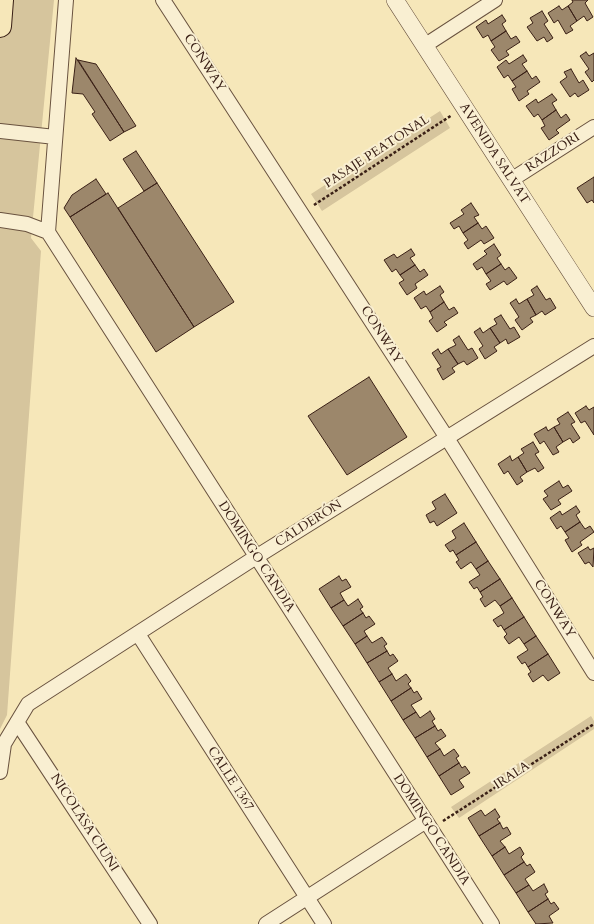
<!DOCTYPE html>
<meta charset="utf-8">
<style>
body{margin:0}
canvas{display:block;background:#f6e7b9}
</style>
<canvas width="594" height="924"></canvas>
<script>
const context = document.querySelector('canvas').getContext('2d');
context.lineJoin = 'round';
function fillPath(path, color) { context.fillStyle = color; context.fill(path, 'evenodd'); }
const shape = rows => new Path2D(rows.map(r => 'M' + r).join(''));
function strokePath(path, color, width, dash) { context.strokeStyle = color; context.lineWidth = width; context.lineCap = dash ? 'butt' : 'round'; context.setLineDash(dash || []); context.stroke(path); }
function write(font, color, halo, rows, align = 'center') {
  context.font = font + ' Cardo,serif'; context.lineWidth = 4; context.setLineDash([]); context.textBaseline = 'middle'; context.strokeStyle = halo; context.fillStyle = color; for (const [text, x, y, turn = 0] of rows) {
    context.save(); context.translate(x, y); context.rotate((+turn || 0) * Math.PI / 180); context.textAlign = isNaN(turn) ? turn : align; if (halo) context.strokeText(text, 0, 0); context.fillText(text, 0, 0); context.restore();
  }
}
fillPath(shape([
 [0,0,54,0,31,238,41,251,7,715,0,729],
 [440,111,450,128,322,211,311,194],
 [591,716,594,721,594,729,459,818,451,807]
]), '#d6c59d');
const building = shape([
 [572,0,588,0,585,3,593,17,587,21,584,16,577,21,568,6,573,2,572,0],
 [559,6,562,10,568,6,577,21,570,26,573,30,566,34,558,20,554,23,548,13,559,6],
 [542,11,548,21,544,24,553,38,547,42,544,37,537,41,527,27,533,23,530,18,542,11],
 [502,15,506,21,502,24,506,31,491,41,488,35,483,38,476,27,486,20,488,24,502,15],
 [506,31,511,39,516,36,520,42,506,51,509,55,499,61,491,50,495,47,491,41,506,31],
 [586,52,589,56,594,53,594,80,592,82,585,72,589,69,580,56,586,52],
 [523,55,527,61,522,64,527,71,512,81,508,75,504,78,497,67,506,60,509,64,523,55],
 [76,58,124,132,110,141,92,114,95,112,83,94,72,93,76,58],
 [78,60,96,64,136,126,124,132,78,60],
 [571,69,579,83,583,80,589,90,578,97,575,93,570,97,560,82,567,77,564,72,571,69],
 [527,71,532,79,536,76,540,82,527,91,529,94,519,101,512,89,516,87,512,81,527,71],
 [552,94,557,100,552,103,556,110,542,120,538,114,534,117,526,106,536,99,538,103,552,94],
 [556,110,561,118,566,114,570,120,556,130,559,133,549,140,541,128,545,126,542,120,556,110],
 [136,151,157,183,144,191,123,159,136,151],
 [594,177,594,203,592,200,587,203,577,188,594,177],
 [96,179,106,194,70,217,64,208,72,195,96,179],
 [157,183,234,302,194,327,118,208,157,183],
 [108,193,194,327,156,352,70,217,108,193],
 [471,203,479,215,474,217,478,223,463,233,459,226,454,229,450,223,464,214,461,210,471,203],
 [478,223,482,229,486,226,494,238,484,244,481,240,468,249,464,243,468,240,463,233,478,223],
 [494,244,501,255,497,258,501,264,486,274,482,267,477,270,473,264,487,254,484,251,494,244],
 [411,249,415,255,410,258,415,265,400,275,396,269,392,272,384,260,394,254,397,258,411,249],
 [501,264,505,270,509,267,517,278,507,285,504,281,490,290,486,284,491,281,486,274,501,264],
 [415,265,420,272,424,269,428,275,415,284,417,288,407,295,399,283,404,280,400,275,415,265],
 [440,286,444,292,440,295,444,302,430,312,426,306,421,309,414,298,424,291,426,295,440,286],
 [537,286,546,300,550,298,556,308,545,315,542,311,536,315,527,299,534,295,531,290,537,286],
 [516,299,519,304,527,299,536,315,530,318,533,322,522,330,515,320,519,317,510,303,516,299],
 [444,302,449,310,454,307,458,313,444,322,447,325,437,332,429,321,433,318,430,312,444,302],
 [501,315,510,329,514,327,520,337,508,344,506,339,500,343,490,328,497,324,494,319,501,315],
 [480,328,483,333,490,328,500,343,494,347,497,351,485,359,479,349,483,346,474,332,480,328],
 [459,336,468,350,472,348,478,358,467,365,464,361,458,364,448,349,456,345,453,340,459,336],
 [438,349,441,354,448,349,458,364,452,368,455,372,443,380,437,369,441,367,432,353,438,349],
 [369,377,407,437,347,475,308,416,369,377],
 [586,406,589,410,594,407,594,435,585,421,581,423,575,413,586,406],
 [568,412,575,422,571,424,580,438,573,443,570,438,563,442,554,427,560,424,557,419,568,412],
 [546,427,548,431,554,427,563,442,556,447,559,452,553,455,544,441,540,444,534,434,546,427],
 [533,442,539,452,535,454,544,468,538,472,535,468,527,472,518,457,524,453,521,449,533,442],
 [510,456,512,461,518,457,527,472,520,477,523,481,517,485,508,471,504,474,498,464,510,456],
 [559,481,563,488,568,485,572,491,558,500,561,504,551,510,543,499,548,496,544,491,559,481],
 [445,494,457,513,437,526,434,521,430,523,426,515,436,509,432,502,445,494],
 [576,506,580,512,576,515,580,522,565,532,561,526,557,529,550,518,560,511,562,515,576,506],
 [580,522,585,529,590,526,594,532,580,542,582,545,572,552,565,540,569,538,565,532,580,522],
 [464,523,476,542,456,555,453,550,450,552,445,545,456,538,452,531,464,523],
 [476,542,488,561,476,569,471,562,461,569,456,562,459,560,456,555,476,542],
 [588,547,590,550,594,548,593,567,589,562,585,564,578,553,588,547],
 [488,561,500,579,480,592,477,587,474,589,469,582,480,575,476,569,488,561],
 [339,576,342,581,346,579,351,587,340,593,344,600,331,608,319,589,339,576],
 [500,579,512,598,500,606,495,600,485,607,480,599,483,597,480,592,500,579],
 [512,598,524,617,504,630,501,625,498,627,493,620,504,613,500,606,512,598],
 [358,599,363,607,360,609,363,613,343,626,331,608,344,600,348,606,358,599],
 [363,613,366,618,369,616,375,624,364,631,367,636,355,644,343,626,363,613],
 [524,617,536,636,524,644,519,637,509,644,504,637,507,634,504,630,524,617],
 [367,636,372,643,382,637,387,644,384,646,387,651,367,663,355,644,367,636],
 [536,636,548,654,528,667,525,662,522,664,517,657,528,650,524,644,536,636],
 [387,651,390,656,393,654,398,661,388,668,392,674,379,682,367,663,387,651],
 [548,654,560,673,548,681,543,675,533,682,528,674,531,672,528,667,548,654],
 [392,674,396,681,406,674,411,681,408,684,411,688,391,701,379,682,392,674],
 [411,688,414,693,417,691,422,699,411,705,416,712,403,720,391,701,411,688],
 [430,711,435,719,432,721,435,726,415,738,403,720,416,712,420,718,430,711],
 [435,726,438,731,441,729,446,736,435,743,440,749,427,757,415,738,435,726],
 [440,749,444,756,454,749,459,756,456,758,459,763,439,776,427,757,440,749],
 [459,763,462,768,465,766,470,773,459,780,464,787,451,795,439,776,459,763],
 [495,809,500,817,497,819,500,823,479,836,468,818,481,810,485,816,495,809],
 [500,823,503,829,507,827,511,834,500,841,505,847,492,856,479,836,500,823],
 [505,847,509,854,520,847,524,854,521,857,524,862,504,875,492,856,505,847],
 [524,862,527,866,530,864,535,872,525,879,529,885,516,893,504,875,524,862],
 [544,884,548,892,545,894,548,899,528,912,516,893,529,885,533,891,544,884],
 [548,899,551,904,554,902,559,909,549,916,553,923,536,924,528,912,548,899]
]);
fillPath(building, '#9c876b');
strokePath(building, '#3a2016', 1);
const minor = shape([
 [163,0,447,438,594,673],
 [424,46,495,0],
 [0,131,55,137],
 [511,180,594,127],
 [0,220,27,224,48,232,492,924],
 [48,232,66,0],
 [138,634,324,924],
 [17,722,150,924],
 [0,772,4,744,28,704,256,557,594,346],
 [266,924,426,821]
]);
const tertiary = shape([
 [395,0,594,308]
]);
const trunk = shape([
 [0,26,2,0]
]);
strokePath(minor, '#69523f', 16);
strokePath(tertiary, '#69523f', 18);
strokePath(trunk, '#3a2016', 24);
strokePath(shape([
 [314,205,452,115],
 [443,821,594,724]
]), '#3a2016', 2.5, [3, 2]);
strokePath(minor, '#f9efd2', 14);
strokePath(tertiary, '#f9efd2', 17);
strokePath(trunk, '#f6e7b9', 22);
write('13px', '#3a2016', '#f9efd2', [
 ["CONWAY",204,63,57],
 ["PASAJE PEATONAL",377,152,-33],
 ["RAZZORI",553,153,-33],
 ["AVENIDA SALVAT",494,154,57],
 ["CONWAY",381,335,57],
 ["CALDERÓN",309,524,-32],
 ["DOMINGO CANDIA",256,557,57],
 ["CONWAY",554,609,58],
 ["IRALA",512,776,-33],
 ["CALLE 1367",230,779,57],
 ["NICOLASA CIUNI",84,823,57],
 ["DOMINGO CANDIA",431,830,57]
]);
</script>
